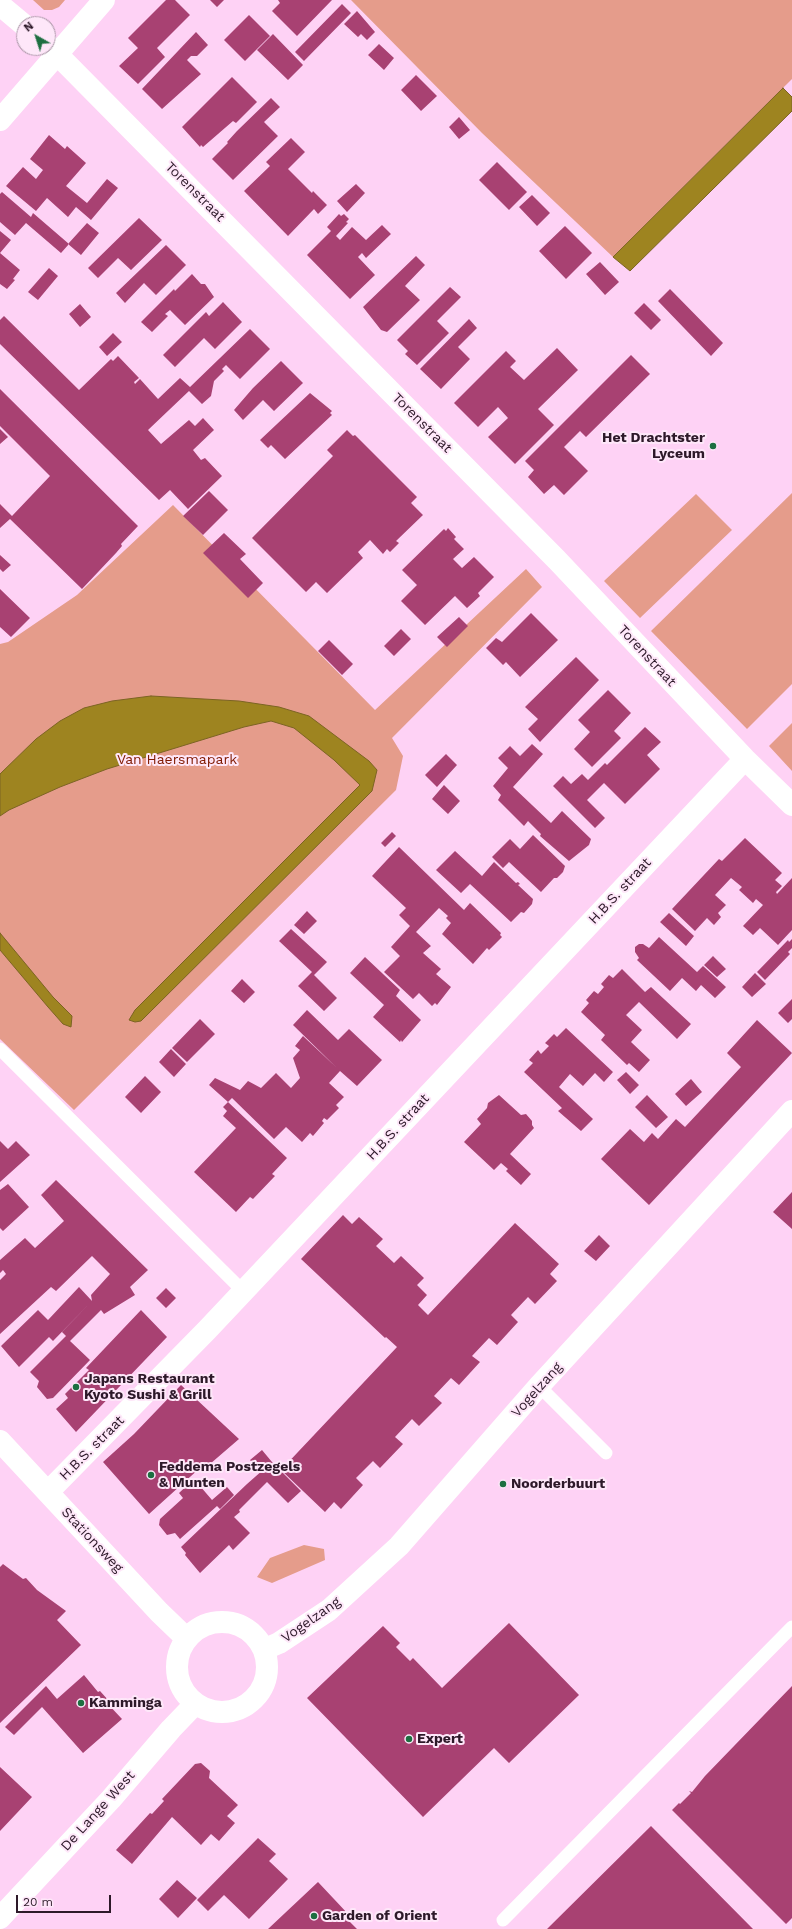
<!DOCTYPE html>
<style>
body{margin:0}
#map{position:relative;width:792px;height:1929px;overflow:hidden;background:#fed2f5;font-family:"Work Sans",sans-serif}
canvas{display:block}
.north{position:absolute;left:16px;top:16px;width:40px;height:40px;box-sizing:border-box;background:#fee7f9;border:1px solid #aa95a6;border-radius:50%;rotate:321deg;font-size:11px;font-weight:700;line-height:16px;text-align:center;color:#2d1929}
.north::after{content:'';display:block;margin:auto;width:14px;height:18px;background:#1d6f41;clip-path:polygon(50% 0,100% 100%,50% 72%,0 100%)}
.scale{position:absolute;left:16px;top:1895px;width:95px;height:18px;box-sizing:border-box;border:2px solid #2d1929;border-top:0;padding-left:5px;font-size:12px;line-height:14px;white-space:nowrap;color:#2d1929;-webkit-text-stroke:3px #fee7f9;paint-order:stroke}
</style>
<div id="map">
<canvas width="792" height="1929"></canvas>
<div class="north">N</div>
<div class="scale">20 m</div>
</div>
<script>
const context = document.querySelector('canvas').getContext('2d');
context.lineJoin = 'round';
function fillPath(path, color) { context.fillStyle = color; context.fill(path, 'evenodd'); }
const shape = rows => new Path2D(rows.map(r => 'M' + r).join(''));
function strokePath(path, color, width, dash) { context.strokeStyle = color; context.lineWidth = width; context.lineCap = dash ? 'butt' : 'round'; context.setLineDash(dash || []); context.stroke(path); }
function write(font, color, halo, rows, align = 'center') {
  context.font = font + ' "Work Sans",sans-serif'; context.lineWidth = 4; context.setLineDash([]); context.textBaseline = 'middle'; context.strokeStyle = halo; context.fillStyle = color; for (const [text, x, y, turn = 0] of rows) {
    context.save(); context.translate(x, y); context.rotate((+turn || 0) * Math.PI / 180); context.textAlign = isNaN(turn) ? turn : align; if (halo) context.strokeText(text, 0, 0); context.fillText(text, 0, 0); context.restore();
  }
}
fillPath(shape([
 [33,0,65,0,59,7,52,10,44,10],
 [351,0,792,0,792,79,613,257,482,133],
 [792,493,792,684,747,729,651,631],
 [696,494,732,530,640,618,604,581],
 [173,505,375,710,526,569,542,587,392,738,403,756,396,790,74,1110,0,1039,0,644,8,642,77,595],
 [792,723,792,771,769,746],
 [304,1545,324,1549,325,1560,272,1583,257,1577,270,1558]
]), '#e59c8b');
const water = shape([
 [783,88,792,97,792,111,630,271,613,257,783,88],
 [151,696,239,701,279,707,309,716,369,761,377,770,372,791,141,1021,135,1022,129,1020,135,1010,360,785,334,760,294,728,271,721,244,727,107,769,60,787,9,810,0,816,0,774,36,739,60,721,84,708,112,701,151,696],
 [0,933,53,997,72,1016,71,1027,63,1024,48,1007,0,950,0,933]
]);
fillPath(water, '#9e8420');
strokePath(water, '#7c6423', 1);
fillPath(shape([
 [166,0,175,0,190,15,157,48,165,57,138,84,119,66,138,48,128,38],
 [210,0,224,0,217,7],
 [278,0,332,0,297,36,272,11,280,3],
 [342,4,351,13,304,61,295,52],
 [357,11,375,32,367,40,361,34,358,37,344,24],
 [249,15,270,36,245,61,224,40],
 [196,32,208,45,197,56,191,56,187,60,201,74,162,109,142,89],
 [273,34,303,65,288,80,257,50],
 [379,44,394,58,384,70,368,55],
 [416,75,437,96,421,111,401,90],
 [232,77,257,102,236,123,233,121,203,147,201,145,200,147,182,127],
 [271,98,280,107,264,122,278,136,233,180,212,159,228,143,227,142,237,131],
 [459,117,470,130,459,139,449,127],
 [49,135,65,149,67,146,86,163,66,186,87,203,107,179,118,188,91,220,76,207,68,217,47,198,36,211,6,186,23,167,36,179,39,175,43,170,30,159],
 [291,138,305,152,288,169,312,193,313,191,327,205,318,214,314,209,288,236,244,191,270,166,266,162],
 [497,162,527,192,509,210,479,180],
 [356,184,365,193,347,212,337,201],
 [2,192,31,217,33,213,69,244,61,253,26,223,15,235,0,222,0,194],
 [532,195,550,213,537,226,519,207],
 [339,214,341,216,344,214,349,219,346,222,348,223,336,236,340,240,352,227,366,240,382,225,391,234,366,258,362,253,358,257,375,275,350,299,307,255,331,231,327,227],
 [139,218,162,240,131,270,118,258,98,278,88,268],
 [87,223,99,233,81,255,68,244],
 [565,226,592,253,566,279,539,251],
 [0,231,11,240,0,253,20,270,13,279,15,280,7,289,0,284],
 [166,245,186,265,156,295,144,283,125,303,116,293],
 [416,256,425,265,405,286,420,300,387,332,381,330,363,307],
 [600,262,619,282,605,295,586,274],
 [49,268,58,276,38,300,28,292],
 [192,274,201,284,205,284,214,297,185,325,170,310,165,314,168,316,152,332,141,322,174,289,175,291],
 [450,287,461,297,437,321,449,333,417,365,405,354,408,351,397,340],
 [670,289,723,343,711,356,658,301],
 [223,302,242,322,215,349,204,338,175,367,163,355,206,312,209,316],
 [644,303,661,320,651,330,634,313],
 [80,304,91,317,80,327,69,314],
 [4,316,79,390,111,359,113,361,118,356,139,378,134,382,135,384,140,379,158,399,180,378,190,387,250,329,270,349,240,379,226,365,222,369,224,371,214,381,211,396,202,404,189,391,148,430,161,444,189,420,195,426,203,418,214,430,193,450,201,460,205,458,222,476,188,509,170,490,159,500,0,344,0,320],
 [469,319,477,328,458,347,470,359,441,389,420,369],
 [113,333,122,342,107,356,99,347],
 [557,348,578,370,538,409,554,425,515,464,488,437,508,418,498,407,478,427,454,403,506,351,516,361,510,367,524,380],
 [631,355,650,374,586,437,580,431,564,447,588,471,564,495,554,485,544,494,528,477,534,470,525,461],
 [281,361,303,383,274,411,263,400,243,420,234,410,253,388],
 [0,389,138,526,121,544,122,546,116,553,82,589,10,519,0,528,0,504,12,516,50,476,0,426],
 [310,393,332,411,330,413,332,415,285,459,271,445,268,448,260,440],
 [0,429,8,437,0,444],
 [347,430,353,436,355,435,417,497,411,503,423,515,396,541,399,543,390,552,387,549,383,554,370,540,358,552,363,558,327,593,316,582,306,592,252,538,333,456,327,450],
 [209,491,228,510,203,535,183,516],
 [448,528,456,537,454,539,464,549,453,559,462,568,474,557,494,577,478,593,480,596,467,608,455,596,425,625,401,601,417,585,402,570,444,529,446,531],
 [224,533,246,554,240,559,263,583,248,598,203,553],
 [0,555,11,565,3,572,0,569],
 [0,589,30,618,11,637,0,627],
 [531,613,558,640,520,677,506,662,503,665,486,648,496,638,502,642],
 [459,617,468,626,447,647,437,637],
 [401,629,411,639,394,656,384,646],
 [329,640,353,664,342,675,318,651],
 [576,657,599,680,540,742,528,729,538,719,525,707],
 [608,690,631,713,614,731,621,738,592,767,574,749,590,732,578,720],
 [645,727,661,742,647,755,660,769,625,804,604,783,587,800,605,818,595,828,553,786,563,776,571,784,582,774,588,780,605,763,607,765],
 [532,744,543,754,513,787,551,823,562,811,591,839,589,845,569,861,540,836,541,834,528,821,524,826,498,800,501,795,493,786,508,768,498,758,510,746,520,756],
 [446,754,457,765,437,787,425,775],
 [444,785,460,801,448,814,432,799],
 [392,832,396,836,385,847,381,843],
 [533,835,565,866,563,872,557,878,554,878,541,892,509,862,503,868,492,857,510,839,520,849],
 [745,838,782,873,775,880,782,886,776,892,777,894,792,878,792,930,778,945,760,928,753,935,743,926,763,905,756,899,753,903,739,890,742,887,731,878,715,895,726,905,718,913,721,917,714,925,707,918,695,931,672,909,719,859,722,861],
 [399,847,464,910,470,903,501,933,500,935,502,937,489,950,487,948,473,964,442,934,451,923,446,918,448,916,439,908,416,932,431,946,423,953,441,969,436,974,451,987,437,1005,435,1003,432,1006,419,993,413,999,384,972,400,956,391,947,410,926,399,915,406,908,372,876],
 [455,851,482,876,494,862,516,883,518,882,520,884,518,885,533,899,532,904,524,913,521,912,511,922,470,884,461,893,436,870],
 [307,911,317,921,304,934,294,925],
 [669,913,694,936,686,946,660,922],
 [291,929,327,962,314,975,337,998,324,1011,298,986,312,972,279,941],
 [659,937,697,972,703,966,726,987,715,998,701,985,696,991,682,978,670,991,637,960,639,958,635,952,635,947,639,944,643,944,649,948],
 [792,939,792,948,788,952,790,954,765,980,757,972,788,940,789,942],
 [713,956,726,969,717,977,704,965],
 [365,957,400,990,396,996,421,1020,402,1042,401,1040,400,1042,373,1017,384,1005,350,973],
 [622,969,645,992,651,987,691,1024,677,1039,639,1002,626,1015,642,1030,631,1042,650,1060,639,1072,629,1063,627,1065,601,1040,605,1035,581,1012,589,1003,586,1000,594,991,598,994,604,987,601,984,609,975,613,978],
 [755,973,766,984,752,997,742,987],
 [242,979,255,992,244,1003,231,991],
 [792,999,792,1019,788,1023,778,1013],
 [307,1010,338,1040,349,1029,382,1060,357,1086,340,1071,329,1083,344,1097,336,1105,339,1108,327,1120,324,1118,322,1121,324,1123,313,1136,310,1133,302,1142,286,1127,274,1139,232,1098,228,1102,209,1085,215,1078,240,1090,248,1081,261,1088,276,1073,291,1088,300,1078,293,1058,300,1050,295,1046,303,1036,337,1068,293,1025],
 [200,1019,215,1034,187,1062,172,1048],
 [757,1020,792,1053,649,1205,601,1159,630,1129,644,1142,652,1133,658,1139,676,1119,685,1127,741,1067,727,1053],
 [566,1028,613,1072,604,1082,595,1073,583,1086,570,1074,559,1087,593,1119,581,1131,558,1111,562,1108,524,1072,533,1063,529,1060,538,1050,541,1054,549,1046,545,1043,554,1034,557,1037],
 [171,1049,186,1064,174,1077,159,1062],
 [626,1072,639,1085,630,1094,617,1080],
 [145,1076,161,1092,141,1113,125,1097],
 [691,1079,702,1092,686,1106,675,1094],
 [499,1095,521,1115,526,1114,532,1121,532,1125,534,1128,510,1154,531,1174,521,1185,506,1171,508,1169,501,1163,494,1170,464,1142,481,1124,477,1119,487,1108,488,1103],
 [647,1095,668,1117,656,1128,635,1107],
 [228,1102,287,1158,272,1174,275,1176,253,1199,250,1197,236,1212,194,1172,236,1128,223,1116,227,1111,223,1107],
 [0,1141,8,1149,16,1141,30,1155,0,1182],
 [56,1180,148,1270,130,1287,135,1295,104,1314,101,1310,70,1341,90,1360,53,1398,47,1399,37,1387,39,1381,30,1372,66,1336,62,1332,92,1301,91,1295,110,1274,92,1256,56,1291,51,1287,0,1334,0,1280,6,1274,3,1270,0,1273,0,1260,25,1238,35,1248,64,1221,41,1195],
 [8,1184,29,1207,3,1231,0,1228,0,1190],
 [792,1192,792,1229,773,1212],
 [343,1215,352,1224,359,1217,383,1239,376,1246,394,1263,401,1256,424,1278,417,1285,427,1295,418,1305,428,1315,515,1223,559,1264,550,1274,557,1281,535,1304,528,1297,511,1315,518,1322,497,1345,489,1338,472,1356,480,1362,459,1385,451,1378,434,1396,442,1403,419,1426,412,1419,395,1437,403,1444,380,1468,373,1461,356,1478,363,1485,341,1509,334,1502,325,1512,281,1470,397,1347,386,1337,385,1338,301,1259],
 [599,1235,610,1246,596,1261,584,1251],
 [79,1287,92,1301,53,1341,49,1337,19,1367,1,1346,38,1310,48,1320],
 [166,1288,176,1298,166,1308,156,1298],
 [141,1310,167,1337,76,1432,56,1409,68,1398,65,1394,89,1370,86,1368],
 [181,1385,239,1439,203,1470,201,1467,149,1514,103,1462,134,1434],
 [262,1450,272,1462,260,1472,250,1460],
 [272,1462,301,1491,288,1503,267,1482,239,1510,240,1512,234,1517,250,1533,233,1550,229,1545,200,1573,185,1555,186,1553,181,1547,247,1484],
 [194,1479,212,1500,227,1487,234,1495,220,1509,217,1506,180,1539,175,1533,167,1535,159,1525,160,1519,183,1498,179,1493],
 [3,1564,23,1579,26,1578,37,1590,66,1611,57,1620,81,1645,0,1723,0,1567],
 [509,1623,579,1695,509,1763,494,1748,423,1817,307,1698,383,1626,400,1643,396,1647,410,1661,413,1658,442,1688],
 [84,1675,98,1692,100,1691,109,1701,107,1703,122,1719,83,1753,42,1707,14,1735,5,1727,46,1686,57,1699],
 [792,1686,792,1918,786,1924,672,1810,679,1803,680,1804,691,1793,689,1791,692,1792,705,1776],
 [201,1763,210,1771,209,1778,238,1805,227,1816,235,1823,219,1841,211,1834,201,1845,172,1817,132,1864,116,1850,150,1813,152,1814,164,1801,162,1799,195,1764],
 [0,1767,32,1797,0,1831],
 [651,1826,753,1929,547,1929],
 [258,1838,276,1854,269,1861,288,1879,249,1919,224,1895,208,1911,197,1900],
 [177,1880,197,1898,178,1918,159,1899],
 [318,1882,349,1915,346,1918,357,1929,268,1929]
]), '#a84172');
strokePath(shape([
 [0,1049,243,1291],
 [539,1386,606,1453],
 [503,1920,792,1627]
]), '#fff', 13);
strokePath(shape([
 [0,5,24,25],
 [48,45,557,560,745,759,792,805],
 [0,120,104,0],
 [48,1492,207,1330,745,759]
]), '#fff', 22);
strokePath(shape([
 [0,1441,159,1612,186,1638],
 '177 1667a45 45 0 1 1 90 0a45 45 0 1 1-90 0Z',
 [265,1649,279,1643,329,1610,399,1546,539,1386,792,1111],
 [0,1918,111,1799,171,1729,195,1704]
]), '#fff', 22);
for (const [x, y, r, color] of [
 [713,446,4,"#1d6f41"],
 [76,1387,4,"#1d6f41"],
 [151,1475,4,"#1d6f41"],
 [503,1484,4,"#1d6f41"],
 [81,1703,4,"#1d6f41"],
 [409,1739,4,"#1d6f41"],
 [314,1916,4,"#1d6f41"]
]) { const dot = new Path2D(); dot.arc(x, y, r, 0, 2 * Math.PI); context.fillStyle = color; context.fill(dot); strokePath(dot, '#fee7f9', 1.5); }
write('14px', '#2d1929', '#fee7f9', [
 ["Torenstraat",195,192,45],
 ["Torenstraat",422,423,45],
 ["Torenstraat",647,656,47],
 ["H.B.S. straat",620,891,-47],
 ["H.B.S. straat",398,1127,-47],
 ["Vogelzang",537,1390,-48],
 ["H.B.S. straat",92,1448,-45],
 ["Stationsweg",92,1540,47],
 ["Vogelzang",311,1620,-35],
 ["De Lange West",98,1811,-48]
]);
write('bold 14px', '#2d1929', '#fee7f9', [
 ["Het Drachtster",705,438,"right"],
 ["Lyceum",705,454,"right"],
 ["Japans Restaurant",84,1379],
 ["Kyoto Sushi & Grill",84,1395],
 ["Feddema Postzegels",159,1467],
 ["& Munten",159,1483],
 ["Noorderbuurt",511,1484],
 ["Kamminga",89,1703],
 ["Expert",417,1739],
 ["Garden of Orient",322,1916]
], 'left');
write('14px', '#7f1901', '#fee7f9', [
 ["Van Haersmapark",177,760]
]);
</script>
